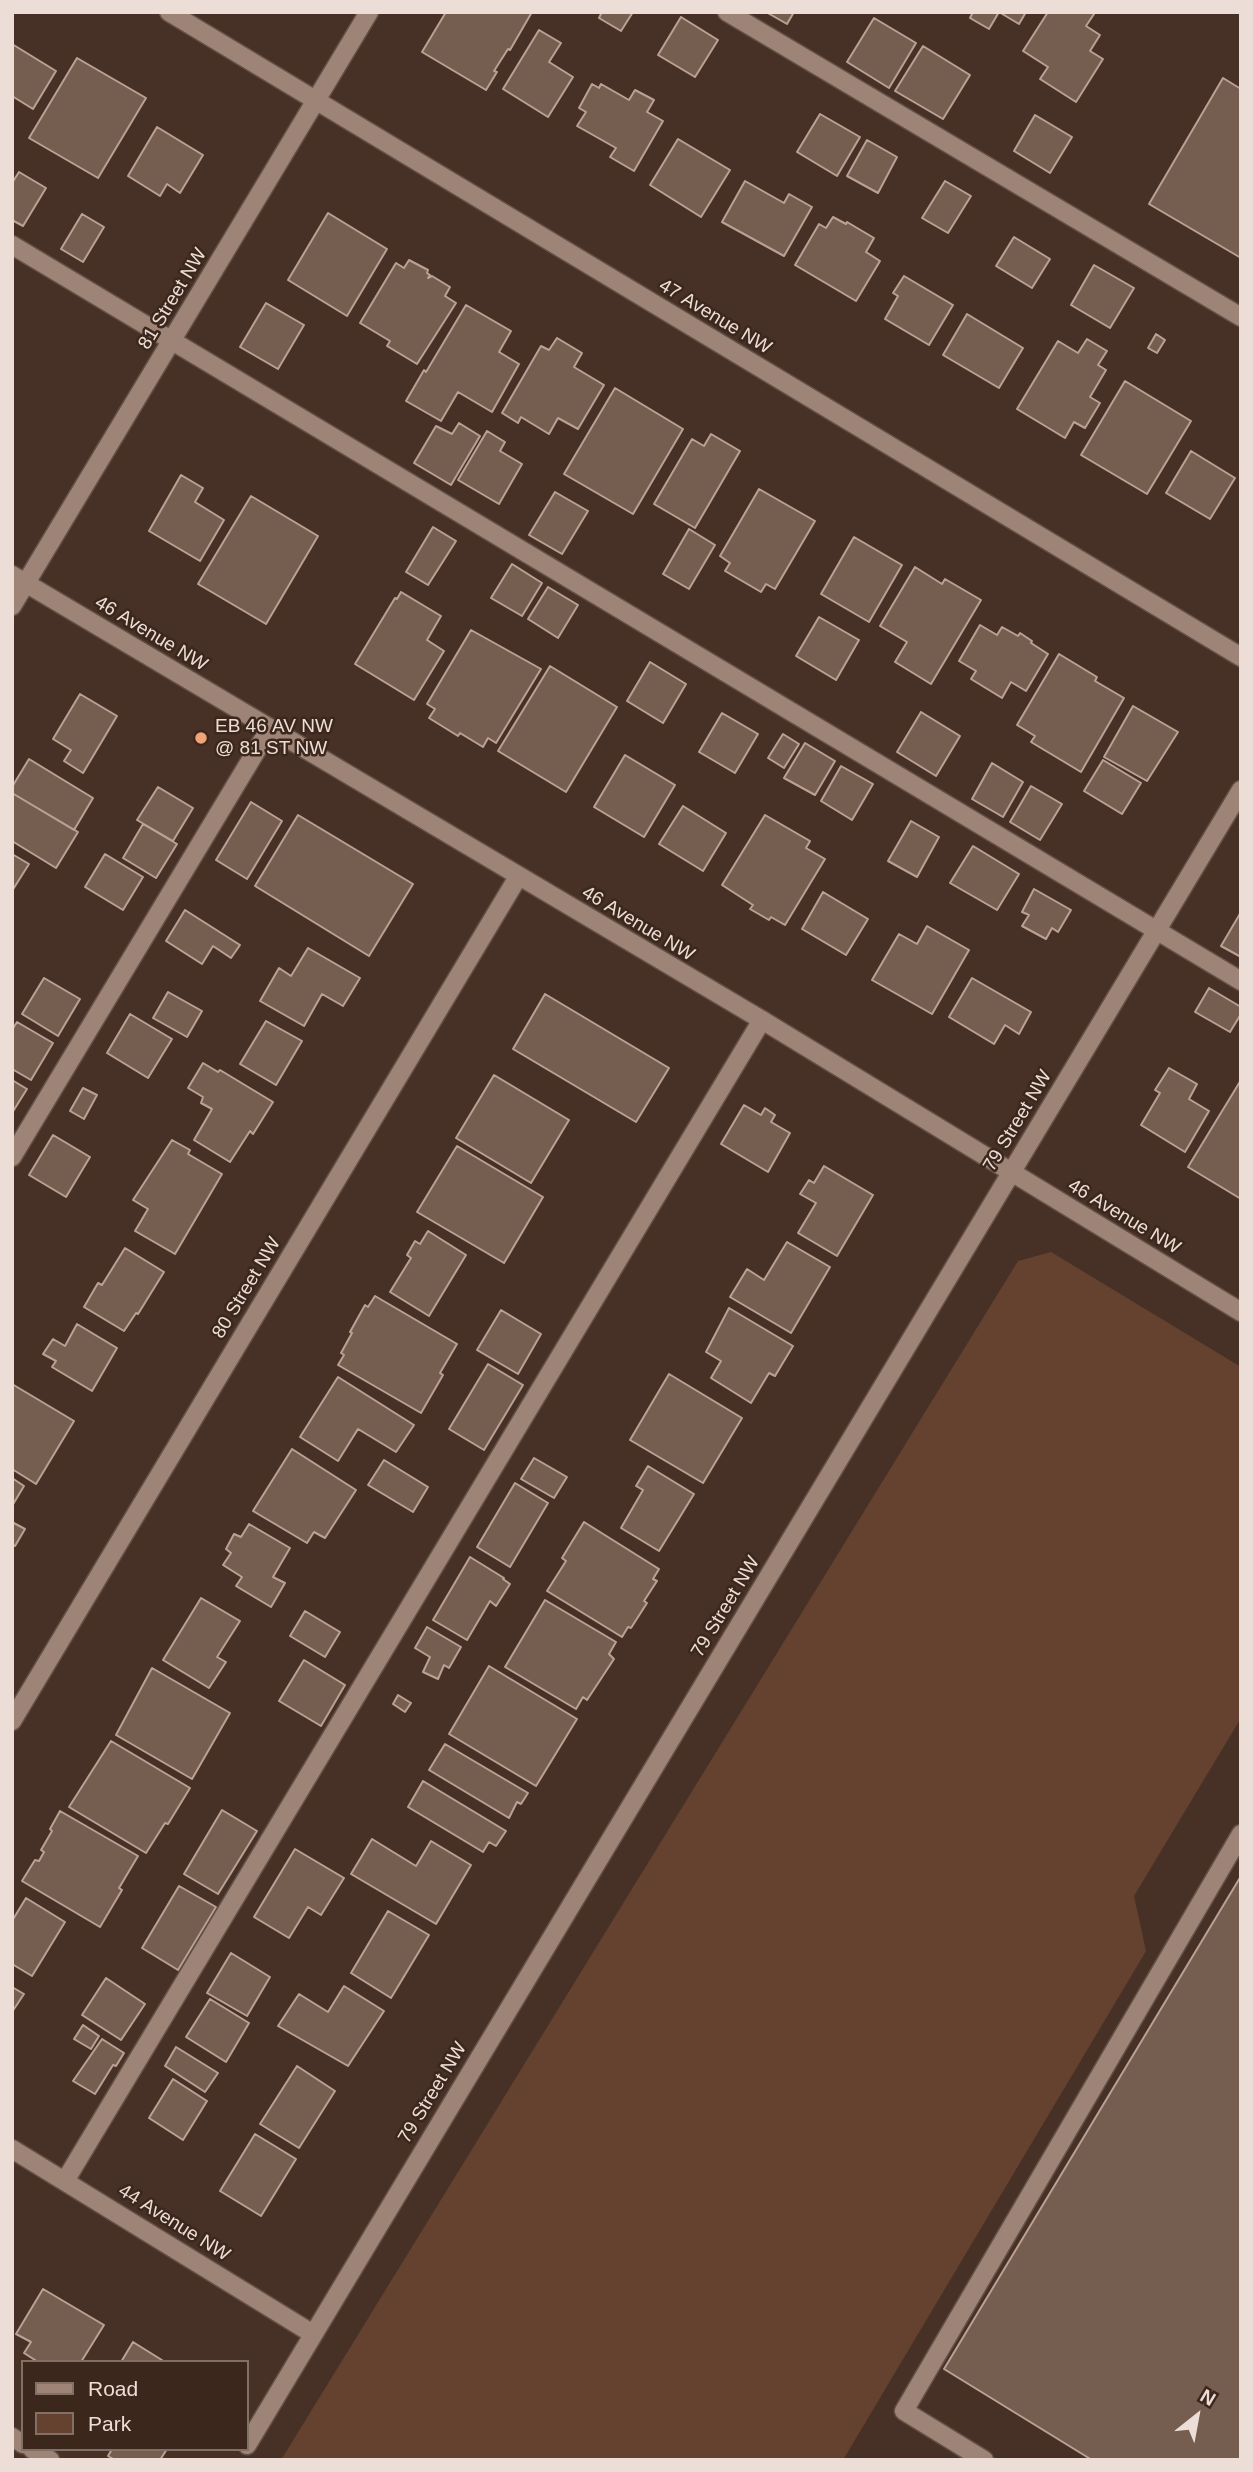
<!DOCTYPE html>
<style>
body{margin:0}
#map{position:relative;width:1253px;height:2472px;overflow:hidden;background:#473126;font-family:Arial,sans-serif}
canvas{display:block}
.frame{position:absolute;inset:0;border:14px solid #ecded7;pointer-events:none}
.legend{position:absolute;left:21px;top:2360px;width:228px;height:91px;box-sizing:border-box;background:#3c271c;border:2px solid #827067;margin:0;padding:9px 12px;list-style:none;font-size:21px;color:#ecded7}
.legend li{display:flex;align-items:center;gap:14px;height:35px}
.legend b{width:35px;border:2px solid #827067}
.north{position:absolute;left:1162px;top:2381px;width:70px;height:70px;-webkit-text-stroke:5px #3c271c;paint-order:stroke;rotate:31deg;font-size:19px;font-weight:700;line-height:28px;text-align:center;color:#ecded7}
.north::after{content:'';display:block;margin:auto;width:24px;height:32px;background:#ecded7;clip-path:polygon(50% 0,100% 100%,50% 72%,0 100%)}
</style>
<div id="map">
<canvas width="1253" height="2472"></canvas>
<div class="frame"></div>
<ul class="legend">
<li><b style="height:9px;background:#9e8477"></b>Road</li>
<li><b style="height:19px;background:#65422f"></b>Park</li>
</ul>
<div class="north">N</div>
</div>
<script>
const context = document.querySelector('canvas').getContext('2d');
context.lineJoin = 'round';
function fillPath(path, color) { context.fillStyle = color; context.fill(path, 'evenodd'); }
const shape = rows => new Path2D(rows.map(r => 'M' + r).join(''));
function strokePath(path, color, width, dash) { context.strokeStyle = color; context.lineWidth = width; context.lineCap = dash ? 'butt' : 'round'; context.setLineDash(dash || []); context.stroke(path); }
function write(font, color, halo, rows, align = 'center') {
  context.font = font + ' Arial,sans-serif'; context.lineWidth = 5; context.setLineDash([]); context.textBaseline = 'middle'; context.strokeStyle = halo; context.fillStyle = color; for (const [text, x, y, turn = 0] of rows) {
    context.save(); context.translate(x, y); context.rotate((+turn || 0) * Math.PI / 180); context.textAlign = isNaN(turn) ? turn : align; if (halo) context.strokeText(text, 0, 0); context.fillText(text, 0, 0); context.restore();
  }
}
fillPath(shape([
 [1051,1252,1241,1367,1241,1718,1134,1896,1146,1951,843,2460,281,2460,1018,1261]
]), '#65422f');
const building = shape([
 [446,12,532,12,510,50,508,49,494,71,497,72,486,90,422,52,446,12],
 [602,12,633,12,621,31,599,18,602,12],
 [766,12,794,12,787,24,766,12],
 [973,12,1026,12,1019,24,999,12,989,29,970,18,973,12],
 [1048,12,1091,12,1094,14,1086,26,1100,35,1090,51,1103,59,1076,102,1040,79,1048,67,1023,51,1048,12],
 [681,17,718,40,695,77,658,55,681,17],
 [874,18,916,43,889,88,847,62,874,18],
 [539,30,561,43,549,62,573,77,548,117,503,89,539,30],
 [12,44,56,71,33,109,12,96,12,44],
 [923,46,970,75,943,119,895,91,923,46],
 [77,58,146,98,98,178,29,138,77,58],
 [1223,78,1241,89,1241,258,1149,204,1223,78],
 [592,84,599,88,601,84,629,100,635,90,654,100,647,112,663,121,634,171,610,157,616,148,577,126,586,112,579,108,592,84],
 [820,114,860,137,837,176,797,152,820,114],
 [1035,115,1072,137,1050,173,1014,151,1035,115],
 [157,127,203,155,180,193,167,184,160,196,128,176,157,127],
 [678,139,730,170,701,217,650,185,678,139],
 [867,140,897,157,878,193,847,176,867,140],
 [19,172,46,188,23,226,12,220,12,183,19,172],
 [745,181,784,203,789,194,812,207,784,256,722,222,745,181],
 [945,181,971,196,948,233,922,218,945,181],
 [328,213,387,249,347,316,288,280,328,213],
 [82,214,104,227,83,262,61,249,82,214],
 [833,217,846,224,847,222,874,238,866,252,880,261,856,301,795,265,819,224,826,228,833,217],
 [1014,237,1050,259,1032,288,996,266,1014,237],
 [409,260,428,270,427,273,430,275,428,278,432,276,450,287,445,296,456,303,417,364,387,346,390,341,360,323,396,263,404,268,409,260],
 [1094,265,1134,288,1110,328,1071,305,1094,265],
 [904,276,953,305,929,345,885,319,898,296,893,293,904,276],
 [266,303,304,325,278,369,240,347,266,303],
 [466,305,511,331,499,352,519,364,492,412,458,392,441,421,406,401,424,370,426,372,466,305],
 [967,314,1023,348,999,388,943,355,967,314],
 [1156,334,1165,340,1157,353,1148,348,1156,334],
 [557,338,582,353,574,367,604,385,578,429,558,418,549,434,521,417,518,423,502,413,541,346,549,350,557,338],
 [1087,339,1107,351,1098,365,1106,370,1090,397,1100,403,1085,428,1074,422,1065,438,1017,409,1058,341,1078,353,1087,339],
 [1125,381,1191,421,1147,494,1081,455,1125,381],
 [615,388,683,429,633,514,564,474,615,388],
 [459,423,480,436,451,485,414,463,436,426,452,434,459,423],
 [487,431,505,442,500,451,522,464,499,504,458,480,487,431],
 [711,434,740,451,695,528,654,504,692,439,704,446,711,434],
 [1191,451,1235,478,1210,519,1166,493,1191,451],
 [181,475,203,488,195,502,224,520,200,561,149,531,181,475],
 [759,489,815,521,775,589,766,584,761,592,725,571,730,563,720,556,759,489],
 [555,492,588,511,562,554,529,535,555,492],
 [251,496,318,536,266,624,198,584,251,496],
 [433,527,456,541,428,585,406,572,433,527],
 [689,529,715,545,689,589,663,574,689,529],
 [854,537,902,565,869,622,821,594,854,537],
 [512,564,542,583,522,616,491,598,512,564],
 [915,567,942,584,945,579,981,600,931,684,895,662,907,642,880,626,915,567],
 [548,587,578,605,558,638,528,619,548,587],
 [401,592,441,616,427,640,444,651,414,700,355,664,395,598,397,599,401,592],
 [819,617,859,640,836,680,796,656,819,617],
 [980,625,997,635,1002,627,1018,636,1020,633,1032,641,1031,643,1048,654,1026,691,1011,682,1002,698,971,679,976,671,959,661,980,625],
 [471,630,541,669,496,743,488,738,483,747,460,733,458,736,429,718,435,709,427,704,471,630],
 [1059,654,1097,677,1095,681,1124,698,1081,772,1031,742,1035,736,1017,725,1059,654],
 [650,662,686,684,663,723,627,701,650,662],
 [550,666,617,707,566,792,498,751,550,666],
 [80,694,117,716,83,773,64,761,71,750,53,739,80,694],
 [1133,706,1178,732,1147,781,1104,757,1133,706],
 [921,712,960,736,936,776,897,752,921,712],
 [722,713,758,734,735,773,699,752,722,713],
 [783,734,799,744,784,768,768,758,783,734],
 [805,743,835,761,815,795,784,778,805,743],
 [625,755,675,785,644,837,594,807,625,755],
 [29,759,93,798,74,830,12,793,12,787,29,759],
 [1103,760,1141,783,1122,814,1084,791,1103,760],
 [992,763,1023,782,1003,817,972,799,992,763],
 [841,766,873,784,852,820,821,801,841,766],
 [1031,786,1062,804,1040,840,1010,822,1031,786],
 [158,787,193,808,173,841,137,820,158,787],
 [12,793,78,832,56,868,12,841,12,793],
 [251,802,282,821,247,879,216,860,251,802],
 [683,806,726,833,703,871,659,844,683,806],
 [298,815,413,884,369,956,255,886,298,815],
 [765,815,810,841,806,848,825,859,785,925,771,917,769,920,750,909,753,905,722,885,765,815],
 [911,821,939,837,917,877,888,861,911,821],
 [143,824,177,844,156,878,123,858,143,824],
 [973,846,1019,874,997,910,950,883,973,846],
 [12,854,29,864,12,891,12,854],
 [105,854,143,877,123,910,85,887,105,854],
 [1034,889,1071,910,1058,932,1052,928,1046,939,1022,926,1029,915,1022,912,1034,889],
 [823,892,868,919,846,955,802,929,823,892],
 [185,910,240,945,231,958,213,946,202,964,166,941,185,910],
 [1241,912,1241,957,1221,946,1241,912],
 [927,926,969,950,932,1014,872,980,899,934,917,944,927,926],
 [308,948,360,978,343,1006,322,994,304,1026,260,1001,279,968,291,976,308,948],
 [44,978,80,999,58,1036,22,1014,44,978],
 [972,978,1031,1012,1019,1034,1005,1025,994,1044,949,1017,972,978],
 [1209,988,1241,1007,1241,1014,1230,1032,1195,1012,1209,988],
 [168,992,202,1011,187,1037,153,1018,168,992],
 [545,994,669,1068,636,1122,513,1049,545,994],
 [130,1014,172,1039,148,1078,107,1053,130,1014],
 [266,1021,302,1041,276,1085,240,1064,266,1021],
 [17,1022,53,1043,31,1080,12,1069,12,1030,17,1022],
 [203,1063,218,1072,220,1070,273,1102,253,1134,250,1131,230,1162,194,1140,212,1109,201,1103,203,1097,188,1088,203,1063],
 [1169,1068,1197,1084,1189,1099,1209,1111,1185,1152,1141,1125,1160,1093,1155,1090,1169,1068],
 [494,1075,569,1120,531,1183,456,1138,494,1075],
 [12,1080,27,1089,12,1113,12,1080],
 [1241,1080,1241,1199,1188,1167,1241,1080],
 [83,1088,97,1095,84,1119,70,1111,83,1088],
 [744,1105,761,1115,765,1108,775,1115,771,1122,790,1133,768,1172,721,1144,744,1105],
 [53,1135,90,1157,66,1197,29,1175,53,1135],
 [172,1140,190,1150,188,1154,222,1174,175,1254,135,1231,148,1209,133,1200,172,1140],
 [457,1146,543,1197,504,1263,417,1212,457,1146],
 [824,1166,873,1195,837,1256,798,1233,816,1203,800,1194,809,1180,814,1183,824,1166],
 [428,1231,466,1255,429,1316,390,1292,411,1258,407,1255,415,1241,420,1244,428,1231],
 [787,1242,830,1267,791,1333,730,1297,747,1269,764,1280,787,1242],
 [125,1248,164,1272,138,1314,136,1313,124,1331,84,1307,98,1283,102,1285,125,1248],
 [375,1296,457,1344,440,1373,443,1375,421,1413,338,1365,344,1355,341,1353,352,1333,350,1332,365,1305,368,1307,375,1296],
 [729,1308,793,1346,775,1376,769,1373,751,1403,711,1378,721,1361,706,1352,729,1308],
 [501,1310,541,1334,518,1374,477,1350,501,1310],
 [77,1324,117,1348,92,1391,52,1367,56,1361,43,1354,53,1339,65,1346,77,1324],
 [488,1364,523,1385,484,1450,449,1429,488,1364],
 [669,1374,742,1418,703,1483,630,1440,669,1374],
 [338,1377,414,1425,396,1452,358,1429,338,1461,300,1437,338,1377],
 [12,1384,74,1421,36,1484,12,1469,12,1384],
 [292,1449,356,1490,325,1538,314,1532,307,1543,253,1511,292,1449],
 [534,1458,567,1477,554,1498,521,1479,534,1458],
 [384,1460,428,1487,413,1512,368,1485,384,1460],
 [648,1466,694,1494,659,1551,621,1528,643,1490,636,1486,648,1466],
 [12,1478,24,1486,12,1506,12,1478],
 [515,1483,548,1503,510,1567,477,1547,515,1483],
 [12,1522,25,1529,15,1546,12,1545,12,1522],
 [584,1522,659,1569,653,1579,657,1581,644,1601,647,1603,631,1628,628,1627,622,1637,547,1591,566,1561,562,1558,584,1522],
 [249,1524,290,1548,273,1577,285,1583,271,1607,236,1586,242,1577,223,1565,231,1553,226,1549,234,1534,241,1537,249,1524],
 [470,1557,504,1578,503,1579,510,1584,496,1606,490,1601,467,1640,433,1620,470,1557],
 [201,1598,240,1621,217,1657,226,1662,209,1688,163,1660,201,1598],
 [545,1600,616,1642,609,1654,614,1659,587,1700,583,1697,576,1709,505,1667,545,1600],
 [305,1611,340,1632,325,1657,290,1636,305,1611],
 [427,1627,461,1647,449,1668,444,1665,438,1679,423,1672,430,1657,415,1648,427,1627],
 [304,1660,345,1685,321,1726,279,1701,304,1660],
 [489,1666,577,1719,536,1786,449,1734,489,1666],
 [152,1668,230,1713,192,1779,116,1735,152,1668],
 [398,1695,411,1703,405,1712,393,1704,398,1695],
 [111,1741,190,1788,168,1824,165,1823,146,1853,69,1807,111,1741],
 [445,1744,528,1793,521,1804,517,1802,509,1818,429,1770,445,1744],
 [423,1781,506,1831,496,1846,489,1842,483,1852,408,1807,423,1781],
 [222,1810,257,1831,218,1894,184,1874,222,1810],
 [60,1811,138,1856,119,1888,122,1890,100,1927,22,1881,35,1860,39,1861,44,1852,41,1850,52,1831,50,1829,60,1811],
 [372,1839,416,1866,431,1841,471,1865,436,1924,351,1874,372,1839],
 [295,1849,344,1878,321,1915,308,1907,289,1938,254,1917,295,1849],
 [1241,1876,1241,2460,1092,2460,944,2369,1241,1876],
 [179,1886,216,1907,178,1970,142,1948,179,1886],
 [26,1898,65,1922,32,1976,12,1964,12,1921,26,1898],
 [388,1911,429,1935,391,1998,351,1973,388,1911],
 [231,1953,270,1977,247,2016,207,1993,231,1953],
 [106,1978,145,2004,121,2040,82,2015,106,1978],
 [344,1986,384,2011,348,2066,278,2026,299,1994,328,2012,344,1986],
 [12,1987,24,1994,12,2012,12,1987],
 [210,1999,249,2023,226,2062,186,2037,210,1999],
 [83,2025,99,2036,91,2049,74,2039,83,2025],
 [102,2039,124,2053,116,2066,113,2065,95,2094,73,2081,102,2039],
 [176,2047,218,2073,205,2092,165,2066,176,2047],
 [297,2066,335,2091,299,2148,260,2124,297,2066],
 [173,2079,207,2101,183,2140,149,2118,173,2079],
 [255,2134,296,2159,261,2216,220,2191,255,2134],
 [43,2289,104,2325,81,2362,38,2362,24,2353,31,2342,16,2334,43,2289],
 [133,2342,165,2362,121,2362,133,2342],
 [112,2449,167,2449,160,2460,115,2460,108,2456,112,2449]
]);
fillPath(building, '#755d50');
strokePath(building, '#bba193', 2);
const lane = shape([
 [727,12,1241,317],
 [12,245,1241,981],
 [12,1157,270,728],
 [65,2181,762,1020],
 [12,2437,23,2444],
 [32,2449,50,2460],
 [984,2460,904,2411,1241,1834]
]);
const street = shape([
 [169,12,1241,657],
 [12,575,762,1020,1241,1312],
 [12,606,369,12],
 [12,1721,518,877],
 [12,2149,313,2334],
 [247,2445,1241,790]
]);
strokePath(lane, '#625046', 21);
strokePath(street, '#625046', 21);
strokePath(lane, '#9e8477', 18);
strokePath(street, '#9e8477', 18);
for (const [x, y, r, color] of [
 [201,738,7,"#f0a278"]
]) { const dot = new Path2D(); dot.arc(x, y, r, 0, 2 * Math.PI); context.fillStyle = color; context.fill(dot); strokePath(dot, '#3c271c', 2.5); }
write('19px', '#ecded7', '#3c271c', [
 ["81 Street NW",173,299,-59],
 ["47 Avenue NW",715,317,31],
 ["46 Avenue NW",151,634,31],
 ["46 Avenue NW",638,924,31],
 ["79 Street NW",1018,1121,-59],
 ["46 Avenue NW",1124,1217,31],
 ["80 Street NW",247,1288,-59],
 ["79 Street NW",726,1607,-59],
 ["79 Street NW",433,2093,-59],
 ["44 Avenue NW",174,2223,32]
]);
write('19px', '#ecded7', '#3c271c', [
 ["EB 46 AV NW",215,727],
 ["@ 81 ST NW",215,749]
], 'left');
</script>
